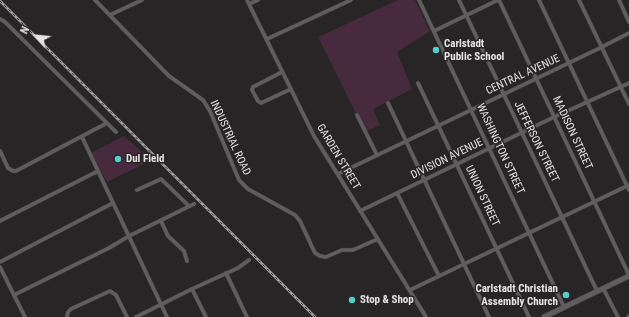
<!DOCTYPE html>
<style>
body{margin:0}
#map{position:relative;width:629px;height:317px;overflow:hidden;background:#272526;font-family:"Roboto Condensed",sans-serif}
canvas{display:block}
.north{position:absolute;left:16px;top:16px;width:40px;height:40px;-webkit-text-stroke:3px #272526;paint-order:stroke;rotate:297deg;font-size:11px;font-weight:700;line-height:16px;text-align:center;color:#e5e3e4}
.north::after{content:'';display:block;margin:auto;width:14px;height:18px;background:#e5e3e4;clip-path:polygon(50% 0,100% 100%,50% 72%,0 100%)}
</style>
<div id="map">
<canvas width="629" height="317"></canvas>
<div class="north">N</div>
</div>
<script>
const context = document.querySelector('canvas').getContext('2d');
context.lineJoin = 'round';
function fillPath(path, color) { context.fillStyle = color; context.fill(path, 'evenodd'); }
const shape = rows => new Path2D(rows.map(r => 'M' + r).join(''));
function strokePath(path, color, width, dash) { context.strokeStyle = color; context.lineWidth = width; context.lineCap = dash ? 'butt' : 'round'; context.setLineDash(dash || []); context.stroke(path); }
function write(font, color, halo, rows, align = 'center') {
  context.font = font + ' "Roboto Condensed",sans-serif'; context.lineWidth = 3; context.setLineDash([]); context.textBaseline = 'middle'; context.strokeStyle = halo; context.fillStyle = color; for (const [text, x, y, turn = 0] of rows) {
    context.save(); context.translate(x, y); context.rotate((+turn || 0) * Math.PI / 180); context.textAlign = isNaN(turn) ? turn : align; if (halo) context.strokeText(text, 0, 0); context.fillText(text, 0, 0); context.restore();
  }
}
fillPath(shape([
 [398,0,415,0,430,31,397,52,412,89,373,109,380,125,365,132,318,37],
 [124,136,142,152,139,155,144,164,107,182,91,153]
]), '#472a3d');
const street = shape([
 [95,0,169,76,203,100,210,111,239,180,248,189,295,215,300,221,315,253,320,256,326,257,342,250,353,250,378,239],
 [247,0,314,136,426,317],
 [419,0,564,307],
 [459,0,597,291],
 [499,0,629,275],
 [539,0,629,190],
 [579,0,629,104],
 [619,0,629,22],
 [249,4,258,0],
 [110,15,142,0],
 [0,19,5,22,116,132],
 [434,31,498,0],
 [267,39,351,0],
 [282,72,253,87,252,90,258,101,261,103,291,89],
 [418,83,529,317],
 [388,103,489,317],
 [357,115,377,155],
 [82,137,167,317],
 [0,151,8,168,13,171,16,171,107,123],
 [338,174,602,47,629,33],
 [137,190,161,179,189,206],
 [397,193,439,276],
 [360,211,552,118,629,83],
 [0,221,98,171],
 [161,221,168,236,184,251,187,261],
 [0,262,113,203],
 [0,267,25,317],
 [226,273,247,317],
 [603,288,618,317],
 [192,289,206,317],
 [410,290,629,185],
 [14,295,109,248,129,236,194,204],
 [67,317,68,312,71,309,110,291,116,295,127,317],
 [136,317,192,289,238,268,249,260],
 [628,317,629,316]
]);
const secondary = shape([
 [544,317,629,276]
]);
strokePath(street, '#434142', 4.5);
strokePath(secondary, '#434142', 6);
strokePath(street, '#5f5d5e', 3.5);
strokePath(secondary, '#5f5d5e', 5);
const rail = shape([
 [0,1,315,317]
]);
strokePath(rail, '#a4a2a3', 2.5);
strokePath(rail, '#272526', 1, [3]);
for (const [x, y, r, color] of [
 [436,50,4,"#54cdc6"],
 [118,159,4,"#54cdc6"],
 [566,295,4,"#54cdc6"],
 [352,300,4,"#54cdc6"]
]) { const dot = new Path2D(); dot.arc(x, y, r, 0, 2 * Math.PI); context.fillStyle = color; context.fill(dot); strokePath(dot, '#272526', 1.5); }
write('bold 11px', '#e5e3e4', '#272526', [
 ["Carlstadt",444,44],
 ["Public School",444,57],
 ["Dul Field",126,159],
 ["Carlstadt Christian",558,289,"right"],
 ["Assembly Church",558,302,"right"],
 ["Stop & Shop",360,300]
], 'left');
write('11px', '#e5e3e4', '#272526', [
 ["CENTRAL AVENUE",523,75,-25],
 ["MADISON STREET",572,133,65],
 ["INDUSTRIAL ROAD",230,138,65],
 ["JEFFERSON STREET",536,142,64],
 ["WASHINGTON STREET",500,149,65],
 ["GARDEN STREET",338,157,59],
 ["DIVISION AVENUE",447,159,-26],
 ["UNION STREET",482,196,65]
]);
</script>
